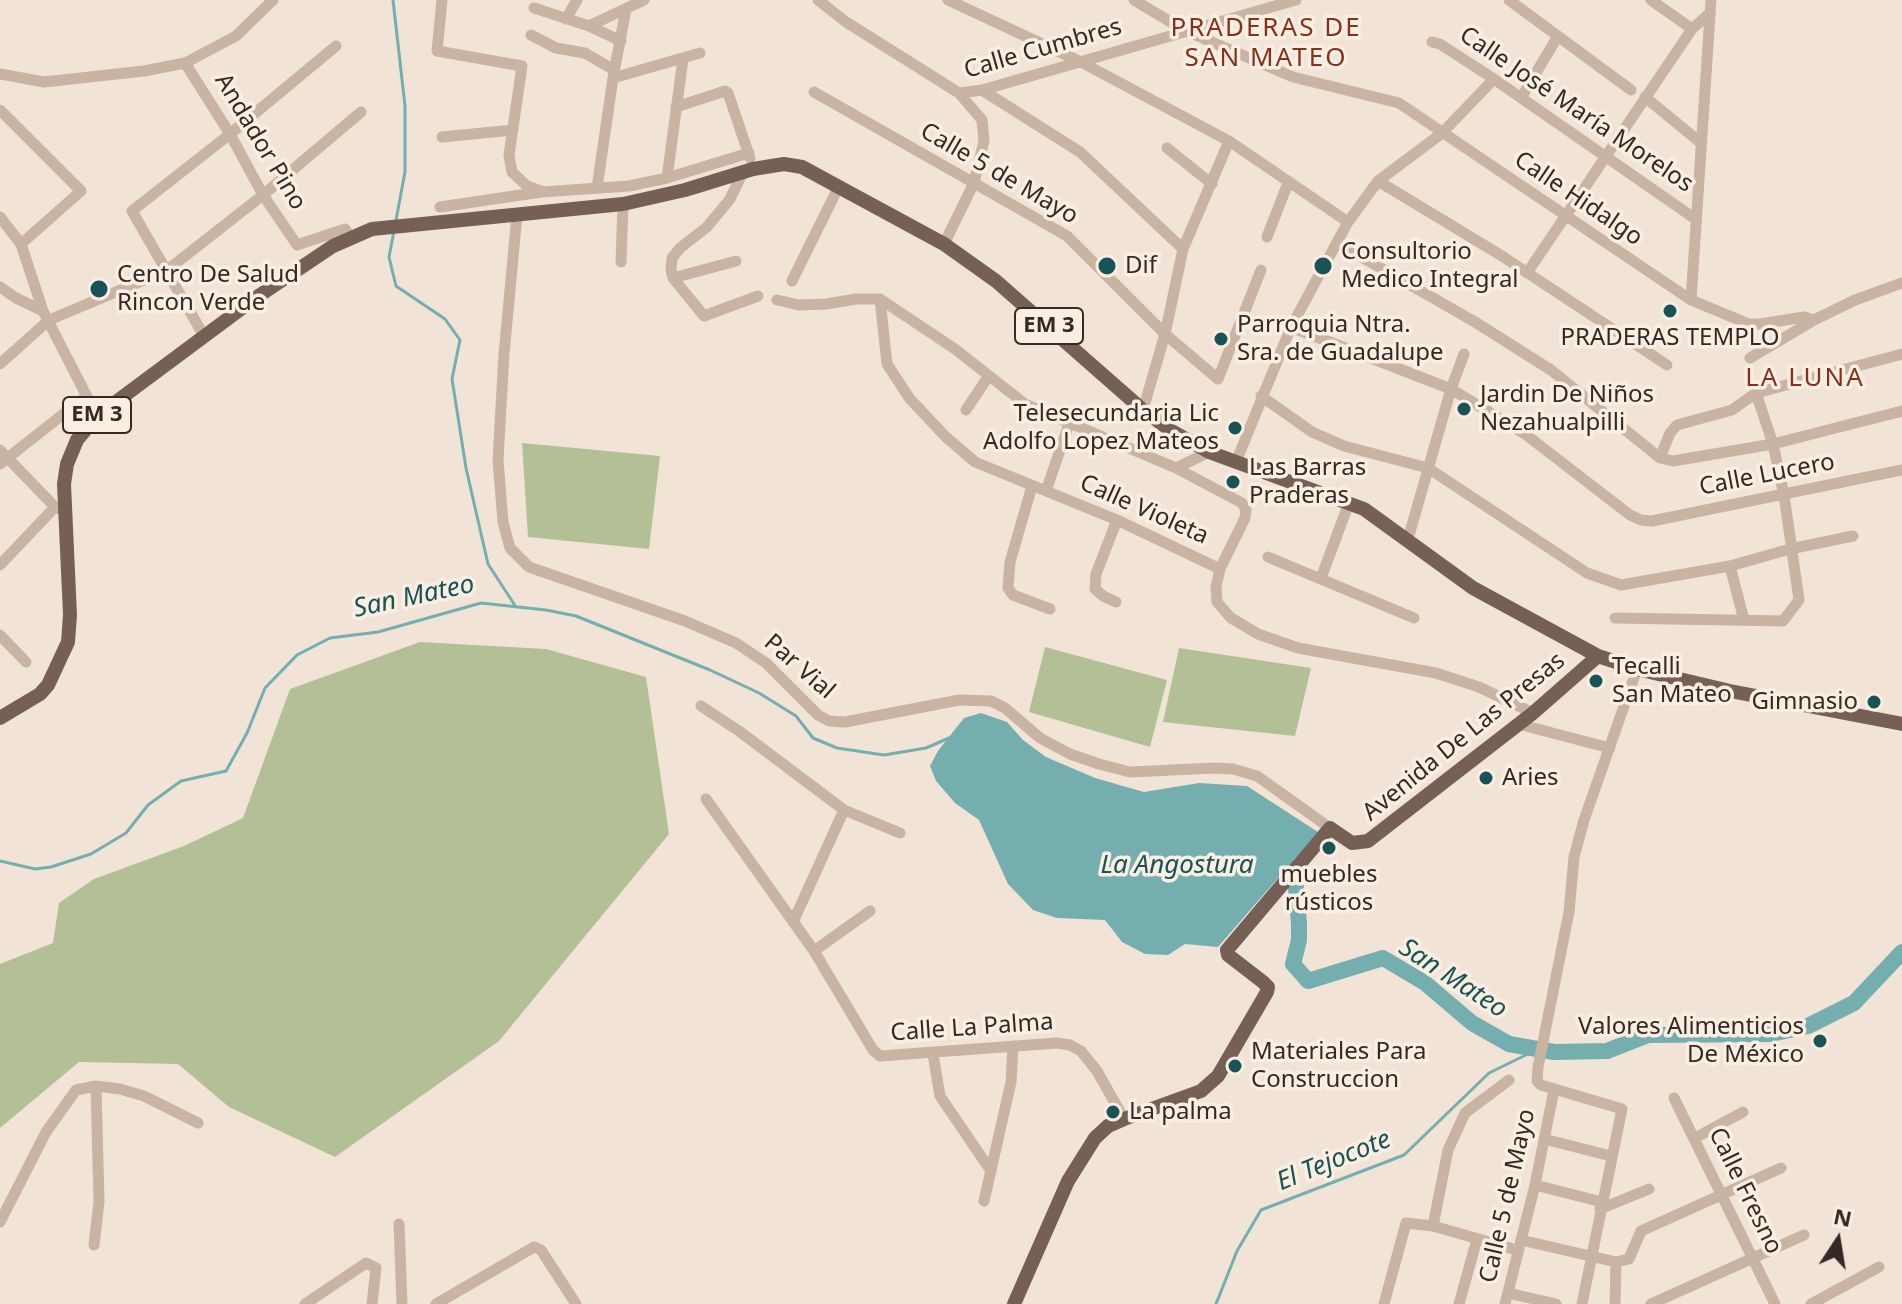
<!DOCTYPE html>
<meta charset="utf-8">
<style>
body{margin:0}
#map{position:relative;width:1902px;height:1304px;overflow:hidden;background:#f1e4d6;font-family:"Noto Sans",sans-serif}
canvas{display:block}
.north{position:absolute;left:1798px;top:1200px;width:80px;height:80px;-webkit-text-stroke:6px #f9eee2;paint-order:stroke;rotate:12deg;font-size:22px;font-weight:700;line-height:32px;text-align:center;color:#342925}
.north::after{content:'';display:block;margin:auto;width:28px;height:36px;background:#342925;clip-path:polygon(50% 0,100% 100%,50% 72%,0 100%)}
</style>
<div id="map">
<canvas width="1902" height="1304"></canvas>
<div class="north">N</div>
</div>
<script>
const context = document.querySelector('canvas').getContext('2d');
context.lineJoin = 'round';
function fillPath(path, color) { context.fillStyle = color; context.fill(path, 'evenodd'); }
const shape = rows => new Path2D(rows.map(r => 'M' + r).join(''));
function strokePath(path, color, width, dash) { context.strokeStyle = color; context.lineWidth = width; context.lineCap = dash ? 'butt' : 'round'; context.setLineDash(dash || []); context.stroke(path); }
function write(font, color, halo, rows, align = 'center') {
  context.font = font + ' "Noto Sans",sans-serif'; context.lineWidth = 7; context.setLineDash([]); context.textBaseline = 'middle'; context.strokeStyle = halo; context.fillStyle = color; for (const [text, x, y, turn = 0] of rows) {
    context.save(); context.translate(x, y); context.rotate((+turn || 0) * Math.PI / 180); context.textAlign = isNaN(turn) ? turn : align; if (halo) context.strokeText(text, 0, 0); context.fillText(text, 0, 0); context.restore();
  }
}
fillPath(shape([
 [522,443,660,456,649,549,528,537],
 [420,642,546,649,646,677,669,834,499,1041,335,1157,229,1107,178,1064,79,1062,0,1128,0,964,53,943,59,903,94,879,184,846,243,818,290,689],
 [1045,647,1167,680,1150,747,1029,712],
 [1179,648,1311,668,1295,736,1163,722]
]), '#b3c096');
fillPath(shape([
 [981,713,1007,722,1023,740,1046,757,1095,778,1144,792,1199,783,1247,786,1318,832,1218,947,1185,944,1168,955,1145,954,1122,942,1105,920,1057,918,1033,910,1008,884,979,820,955,803,936,781,930,766,938,751,964,718]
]), '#75aeaf');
strokePath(shape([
 [393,0,405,106,405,172,396,220],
 [394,231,389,257,396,286,445,319,460,340,452,379,466,468,488,564,516,607],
 [0,861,35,869,51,867,91,854,126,833,148,805,181,781,226,771,247,733,265,688,297,655,330,638,378,632,481,603,546,610,576,616,710,670,759,693,796,716,813,738,837,748,884,755,926,748,949,738],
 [1216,1304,1237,1251,1261,1210,1404,1155,1489,1073,1536,1050]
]), '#75aeaf', 3);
strokePath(shape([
 [1289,868,1296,888,1299,924,1299,940,1293,964,1308,981,1383,958,1425,983,1472,1023,1509,1044,1554,1052,1607,1051,1648,1035,1771,1034,1808,1026,1854,1003,1902,952]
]), '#75aeaf', 16);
strokePath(shape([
 [442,0,437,51,522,66,509,155,512,172,527,186,541,191],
 [818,0,846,22,959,93,982,120,984,141,974,183,944,244],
 [948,0,1081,62,1229,141,1348,222],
 [1134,0,1184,30,1293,77,1399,103,1691,300,1749,324,1760,324,1804,317,1814,320],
 [1509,0,1631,90],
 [1651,0,1692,29],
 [534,8,589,26,644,0],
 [566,19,577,0],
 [589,26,621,41],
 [531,35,556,48,585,53,614,70],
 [1432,42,1440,44,1494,79,1694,218],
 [185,63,230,134,263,195,297,245,345,229,350,237],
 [0,74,44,82,144,71,185,63,236,36,273,0],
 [613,78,700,53],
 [982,90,1080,152,1183,249],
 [814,92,1067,236,1165,334,1218,379,1261,270],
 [959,93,982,90,1296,0],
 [1645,97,1701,143],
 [1521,98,1558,36],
 [676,107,725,91,728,93,750,158],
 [0,110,81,191,21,244],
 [442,137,513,130],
 [1167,148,1212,184],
 [743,172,730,199,707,227,680,248,672,258,671,270,673,278,704,316,758,296],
 [667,178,683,59],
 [1378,181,1502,256,1667,365],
 [597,188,613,78,626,9],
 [440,207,541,192,629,186,667,178,749,153],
 [517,215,504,354,498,460,503,522,510,548,529,567,685,621,736,643,766,663,818,715,829,721,845,722,959,700,991,701,1005,708,1040,738,1070,754,1099,764,1130,772,1215,768,1233,769,1257,776,1330,828],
 [0,217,21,244,43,311,97,416],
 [1267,237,1288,183],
 [1337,243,1475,322,1551,370,1660,458,1673,461,1773,444,1902,411],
 [621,262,623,204],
 [1527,273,1692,29,1710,13],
 [673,278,736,261],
 [792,281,839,186],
 [0,287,16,298,43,311],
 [880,299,887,364,910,399,946,437,975,462,1117,520,1220,569],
 [777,300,799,305,826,304,856,299,880,299,955,349,1025,404,1176,468,1242,503,1246,510,1245,518,1220,569,1216,587,1217,602,1231,618,1258,634,1298,648,1436,673,1479,687,1533,713],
 [1691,300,1711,0],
 [1291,327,1451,389,1525,434,1630,515,1641,520,1652,521,1902,470],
 [204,336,132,211,230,134,336,46],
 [1750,358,1814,320,1855,300,1902,283],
 [0,364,49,320,166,271,263,195,361,112],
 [1261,396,1312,432,1344,446,1428,468,1587,573,1621,585,1730,566,1790,549,1853,536],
 [966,410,988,377],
 [1143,410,1165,334,1183,249,1229,141],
 [0,450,55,507,64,511],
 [1660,458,1670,433,1677,425,1732,410,1756,393,1902,354],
 [1236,462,1291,327,1348,222,1378,181,1441,134,1494,79],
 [0,464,85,397],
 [1176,468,1209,452],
 [1032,486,1010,562,1008,588,1013,595,1050,609],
 [1046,491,1069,424],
 [1408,539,1451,389,1464,354],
 [1268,557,1414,618],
 [0,565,55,507],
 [1730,566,1744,620],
 [1321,578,1349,503],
 [1116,602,1103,596,1095,589,1096,574,1117,520],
 [1615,618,1783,621,1799,600,1784,495,1773,444,1756,393],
 [0,635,26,662],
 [701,706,739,731,844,810,900,833],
 [1518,724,1610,748],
 [706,799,814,951,873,1050,880,1056,1057,1043,1070,1045,1081,1051,1097,1071,1124,1119],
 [793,922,844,810],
 [814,951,870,911],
 [933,1054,940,1096,991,1171],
 [1674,1098,1775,1304],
 [1695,1138,1743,1112],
 [1544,1139,1611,1156],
 [1535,1185,1602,1202],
 [984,1201,1011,1082,1013,1046],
 [1600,1209,1649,1189],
 [0,1222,46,1132,76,1090,96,1086,120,1089,144,1096,198,1123],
 [399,1224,402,1304],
 [1433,1226,1448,1150,1465,1113,1509,1080],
 [1521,1240,1616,1262,1629,1259,1641,1231,1781,1168],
 [94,1245,99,1202,96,1086],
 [1508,1293,1556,1304],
 [305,1304,366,1263,376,1268,372,1304],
 [436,1304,534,1247,541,1250,576,1304],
 [1384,1304,1406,1223,1433,1226,1517,1250],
 [1459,1304,1477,1239],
 [1505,1304,1535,1185,1554,1090],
 [1582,1304,1622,1109,1541,1085,1537,1081,1538,1067,1569,912,1574,857,1584,820,1637,669],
 [1615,1304,1616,1262],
 [1651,1304,1804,1235],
 [1811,1304,1879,1267]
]), '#c9b3a2', 11);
strokePath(shape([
 [0,718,40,694,48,685,68,642,70,615,64,484,67,464,77,440,97,416,257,297,333,246,372,229,623,204,685,190,753,169,784,164,802,167,944,244,996,281,1143,410,1170,430,1209,452,1364,509,1473,588,1598,656,1637,669,1730,691,1902,724],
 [1014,1304,1068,1181,1095,1138,1108,1126,1124,1119,1201,1091,1218,1076,1267,992,1268,987,1263,982,1228,955,1227,950,1330,828,1352,843,1368,841,1533,713,1598,656]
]), '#766055', 14);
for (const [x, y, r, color] of [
 [1107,266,10,"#1a5356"],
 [1323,266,10,"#1a5356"],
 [99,289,10,"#1a5356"],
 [1670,311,8,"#1a5356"],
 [1221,339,8,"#1a5356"],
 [1464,409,8,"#1a5356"],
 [1235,428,8,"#1a5356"],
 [1233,482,8,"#1a5356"],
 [1596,681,8,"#1a5356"],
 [1874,702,8,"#1a5356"],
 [1486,778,8,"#1a5356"],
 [1329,848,8,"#1a5356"],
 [1820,1041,8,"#1a5356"],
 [1235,1066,8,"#1a5356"],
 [1113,1112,8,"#1a5356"]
]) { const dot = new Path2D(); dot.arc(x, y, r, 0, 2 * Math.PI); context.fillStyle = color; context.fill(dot); strokePath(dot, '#f9eee2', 3); }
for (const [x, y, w] of [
 [1049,326,68],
 [97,415,68]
]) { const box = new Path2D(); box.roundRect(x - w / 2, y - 18, w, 36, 6); context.fillStyle = '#f9eee2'; context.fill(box); strokePath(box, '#342925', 2); }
write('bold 22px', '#342925', null, [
 ["EM 3",1049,326],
 ["EM 3",97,415]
]);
write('24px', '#342925', '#f9eee2', [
 ["Calle Cumbres",1043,49,-16],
 ["Calle José María Morelos",1576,110,34],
 ["Andador Pino",260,142,59],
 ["Calle 5 de Mayo",999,174,30],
 ["Calle Hidalgo",1578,199,34],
 ["Calle Lucero",1767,475,-11],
 ["Calle Violeta",1144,510,24],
 ["Par Vial",799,667,41],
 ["Avenida De Las Presas",1464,737,-39],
 ["Calle La Palma",972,1028,-4],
 ["Calle Fresno",1745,1191,64],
 ["Calle 5 de Mayo",1508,1196,-77]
]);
write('24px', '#342925', '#f9eee2', [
 ["Consultorio",1341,252],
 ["Medico Integral",1341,280],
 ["Dif",1125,266],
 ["Centro De Salud",117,275],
 ["Rincon Verde",117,303],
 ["Parroquia Ntra.",1237,325],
 ["Sra. de Guadalupe",1237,353],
 ["PRADERAS TEMPLO",1670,338,"center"],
 ["Jardin De Niños",1480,395],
 ["Nezahualpilli",1480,423],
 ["Telesecundaria Lic",1219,414,"right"],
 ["Adolfo Lopez Mateos",1219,442,"right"],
 ["Las Barras",1249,468],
 ["Praderas",1249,496],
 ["Tecalli",1612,667],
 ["San Mateo",1612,695],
 ["Gimnasio",1858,702,"right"],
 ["Aries",1502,778],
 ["muebles",1329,875,"center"],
 ["rústicos",1329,903,"center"],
 ["Valores Alimenticios",1804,1027,"right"],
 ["De México",1804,1055,"right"],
 ["Materiales Para",1251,1052],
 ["Construccion",1251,1080],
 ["La palma",1129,1112]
], 'left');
context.letterSpacing = '2px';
write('26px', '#85321c', '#f9eee2', [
 ["PRADERAS DE",1266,29],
 ["SAN MATEO",1266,59],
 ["LA LUNA",1805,379]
]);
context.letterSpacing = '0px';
write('italic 26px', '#1a5356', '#f9eee2', [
 ["San Mateo",414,597,-12],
 ["La Angostura",1177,866],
 ["San Mateo",1453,979,33],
 ["El Tejocote",1334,1161,-22]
]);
</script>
